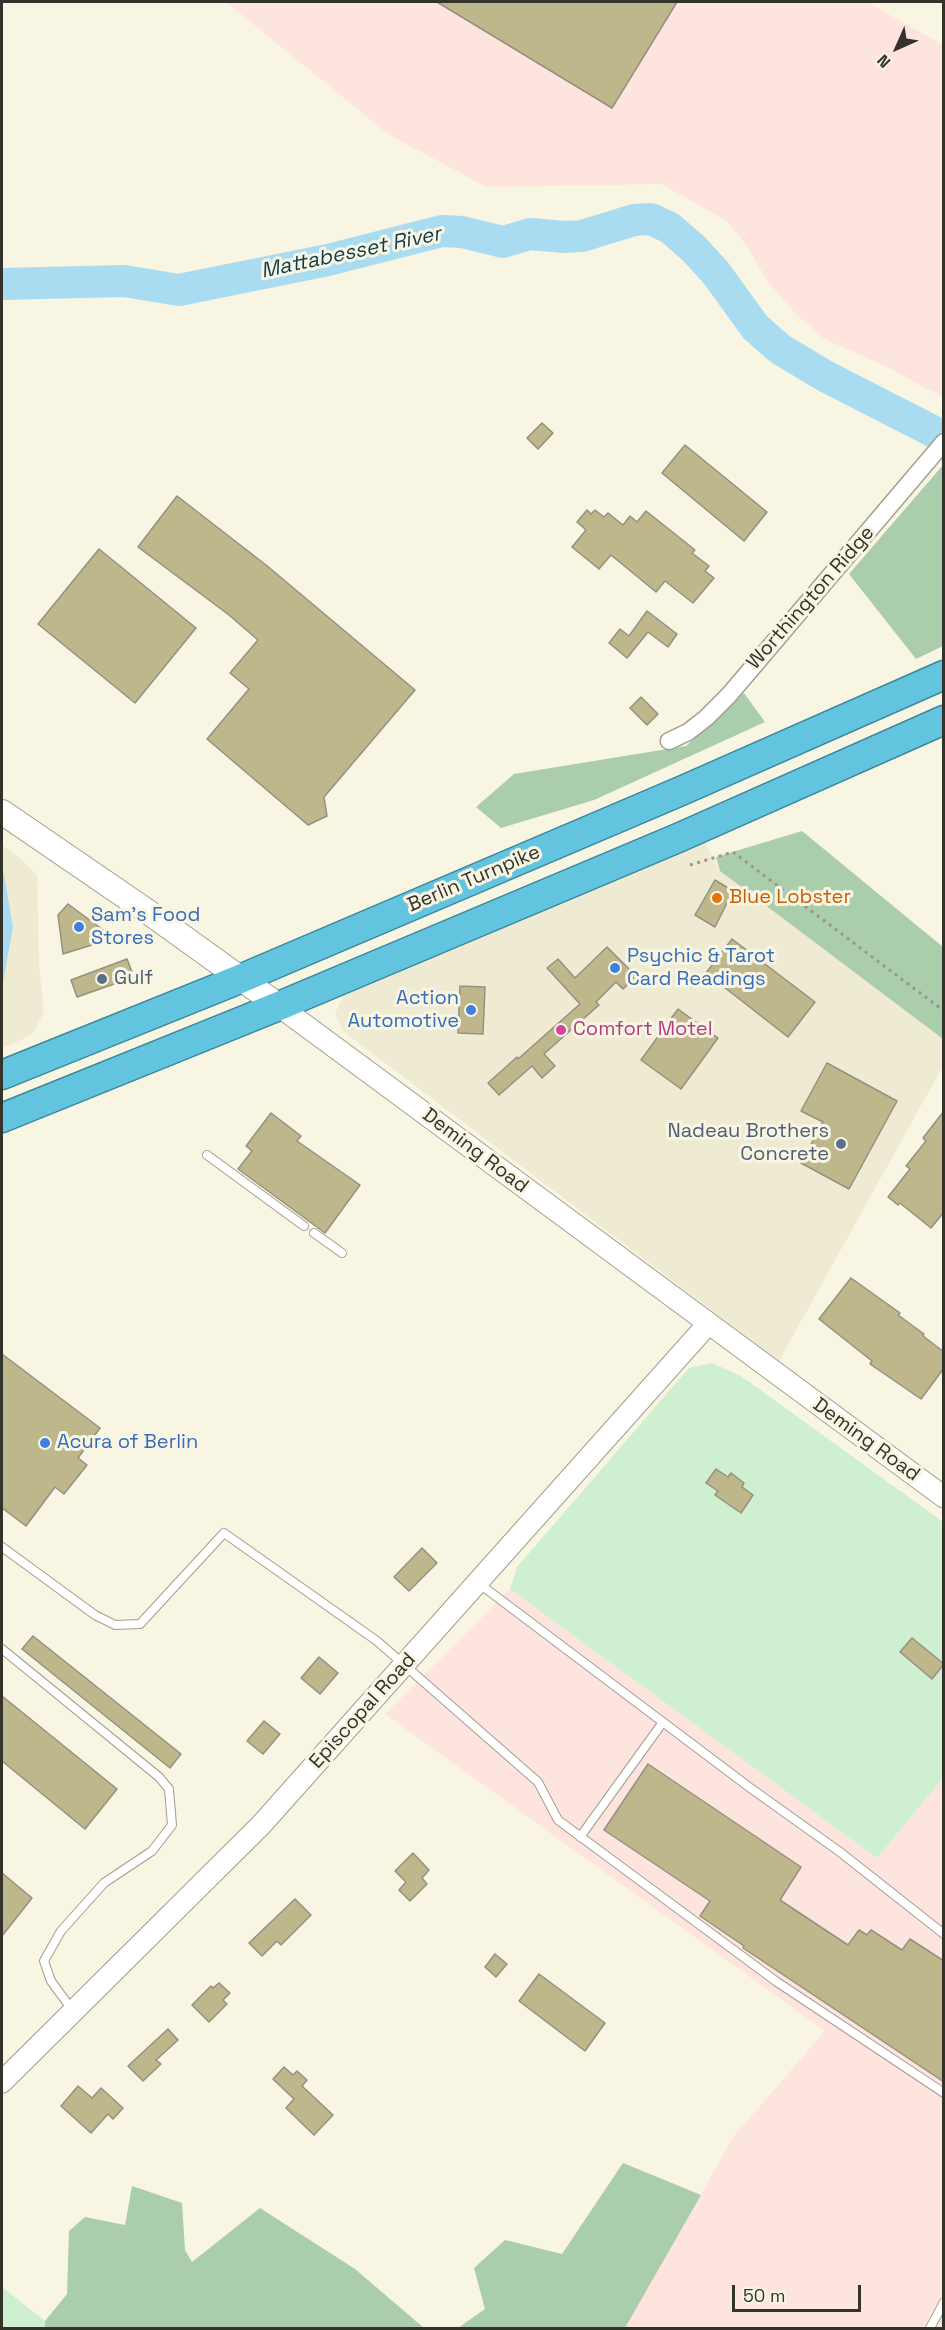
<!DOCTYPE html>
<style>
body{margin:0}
#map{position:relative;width:945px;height:2330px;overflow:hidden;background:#f8f5e3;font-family:"Space Grotesk",sans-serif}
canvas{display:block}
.frame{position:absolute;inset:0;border:3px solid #33322b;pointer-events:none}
.north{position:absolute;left:867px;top:18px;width:60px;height:60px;-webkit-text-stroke:4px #f8f5e3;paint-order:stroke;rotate:225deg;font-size:16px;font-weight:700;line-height:24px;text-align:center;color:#33322b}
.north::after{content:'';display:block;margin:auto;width:21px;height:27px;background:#33322b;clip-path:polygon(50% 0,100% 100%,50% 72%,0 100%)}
.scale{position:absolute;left:732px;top:2285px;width:129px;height:27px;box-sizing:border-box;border:3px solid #33322b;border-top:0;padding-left:8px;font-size:18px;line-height:21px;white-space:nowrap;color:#33322b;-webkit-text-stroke:4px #f8f5e3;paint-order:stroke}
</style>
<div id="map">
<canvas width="945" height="2330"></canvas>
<div class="frame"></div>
<div class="north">N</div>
<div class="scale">50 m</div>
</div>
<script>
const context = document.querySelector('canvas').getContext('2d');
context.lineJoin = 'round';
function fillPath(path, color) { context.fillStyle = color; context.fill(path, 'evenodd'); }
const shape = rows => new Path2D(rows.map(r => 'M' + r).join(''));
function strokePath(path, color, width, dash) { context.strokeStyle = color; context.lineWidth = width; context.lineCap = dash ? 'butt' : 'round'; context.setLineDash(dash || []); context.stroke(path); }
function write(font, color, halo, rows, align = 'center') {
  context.font = font + ' "Space Grotesk",sans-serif'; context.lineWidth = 6; context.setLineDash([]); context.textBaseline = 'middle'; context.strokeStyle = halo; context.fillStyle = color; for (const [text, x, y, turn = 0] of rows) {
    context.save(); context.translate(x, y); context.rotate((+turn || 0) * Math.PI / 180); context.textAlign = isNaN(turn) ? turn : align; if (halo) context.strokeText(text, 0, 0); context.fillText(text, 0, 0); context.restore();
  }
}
fillPath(shape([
 [705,842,720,871,943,1039,943,1066,779,1361,344,1032,335,1014,343,996],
 [2,845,21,859,37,875,39,964,44,1012,32,1035,2,1048]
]), '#efebd2');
fillPath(shape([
 [226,2,867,2,943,45,943,397,883,365,822,338,794,312,769,283,744,242,727,221,661,184,486,187,388,134],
 [510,1589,877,1858,943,1778,943,2328,625,2328,734,2136,825,2031,385,1714]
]), '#fee4de');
fillPath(shape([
 [712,1363,741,1376,943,1522,943,1778,877,1858,510,1589,517,1567,689,1368],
 [2,2287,45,2321,45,2328,2,2328]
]), '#ceefd0');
fillPath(shape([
 [943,465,943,646,916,659,849,574],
 [744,693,765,722,594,800,501,828,476,807,514,774,686,746],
 [802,831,943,947,943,1039,720,871,716,857],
 [623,2163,701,2195,625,2328,458,2328,485,2309,474,2268,505,2240,562,2254],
 [132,2186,182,2203,185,2250,192,2262,260,2208,355,2269,424,2328,45,2328,45,2321,67,2294,69,2231,85,2217,125,2225]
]), '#aacdac');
fillPath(shape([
 [2,872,4,874,13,927,2,988]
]), '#aadcf1');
strokePath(shape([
 [2,284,124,281,179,290,328,260,442,231,462,232,503,242,530,234,564,237,582,236,634,220,651,219,670,228,694,249,716,273,755,327,780,349,825,376,944,437]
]), '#aadcf1', 32);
const building = shape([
 [437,2,677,2,612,108,437,2],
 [542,423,553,433,538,449,527,438,542,423],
 [685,445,767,512,744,541,662,473,685,445],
 [177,496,266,565,415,690,324,797,327,816,308,825,207,739,249,689,230,673,258,640,229,615,138,547,177,496],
 [587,510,591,514,595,510,604,517,608,513,623,525,630,516,637,522,646,511,695,550,692,553,709,566,705,571,714,578,693,603,665,581,656,592,611,555,599,569,572,547,586,530,577,522,587,510],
 [99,549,196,628,135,703,38,624,99,549],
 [647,611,677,634,668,647,648,632,627,658,609,643,620,629,629,636,647,611],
 [641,697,658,714,647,725,630,708,641,697],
 [715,880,733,891,715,927,695,915,715,880],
 [68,904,114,938,63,954,58,915,68,904],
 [732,939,815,1002,788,1037,706,973,732,939],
 [607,947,636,976,623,989,616,982,596,1002,599,1005,544,1054,555,1066,542,1078,532,1066,499,1095,488,1083,517,1057,518,1059,580,1004,547,968,558,959,575,978,607,947],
 [127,959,134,977,77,997,71,980,127,959],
 [460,986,485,987,483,1034,458,1033,460,986],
 [678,1009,718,1038,681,1089,641,1060,678,1009],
 [827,1063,897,1101,849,1189,801,1163,823,1122,801,1111,827,1063],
 [944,1111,944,1212,931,1228,900,1203,898,1205,888,1197,910,1169,906,1166,926,1141,923,1138,944,1111],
 [271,1113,301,1136,297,1141,360,1185,325,1233,238,1169,252,1151,246,1146,271,1113],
 [851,1278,900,1313,898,1315,924,1334,923,1336,944,1352,944,1368,921,1399,870,1364,872,1361,819,1319,851,1278],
 [2,1354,100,1428,78,1458,87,1465,64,1494,55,1487,26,1526,2,1508,2,1354],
 [716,1469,728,1477,731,1473,744,1483,742,1487,753,1495,741,1513,715,1495,718,1491,706,1483,716,1469],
 [422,1548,437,1563,409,1591,394,1577,422,1548],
 [33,1636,181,1754,170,1768,22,1649,33,1636],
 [912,1638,944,1664,932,1679,900,1652,912,1638],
 [319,1657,338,1673,320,1694,301,1678,319,1657],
 [2,1696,117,1789,85,1829,2,1761,2,1696],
 [264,1721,280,1734,263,1754,247,1741,264,1721],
 [648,1764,801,1867,780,1900,848,1945,859,1930,867,1935,871,1930,902,1950,910,1939,944,1961,944,2082,743,1948,744,1946,700,1916,710,1901,604,1830,648,1764],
 [413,1853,429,1870,422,1878,427,1884,410,1901,399,1890,406,1882,395,1871,413,1853],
 [2,1873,32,1898,2,1936,2,1873],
 [295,1899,311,1915,281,1945,277,1941,262,1956,249,1943,295,1899],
 [495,1954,507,1964,496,1977,485,1967,495,1954],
 [539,1974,605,2023,585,2051,519,2001,539,1974],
 [219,1983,230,1993,223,2000,227,2004,209,2022,192,2005,211,1986,213,1988,219,1983],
 [168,2029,178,2040,156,2060,161,2064,143,2081,128,2066,168,2029],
 [284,2067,293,2075,297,2071,307,2080,302,2086,333,2115,314,2135,286,2108,294,2099,273,2079,284,2067],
 [78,2086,92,2098,101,2088,123,2108,113,2119,108,2114,91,2133,61,2106,78,2086]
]);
fillPath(building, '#bfb78c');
strokePath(building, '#949181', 1.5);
const service = shape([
 [207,1155,304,1226],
 [314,1233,342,1253],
 [2,1547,95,1615,115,1625,140,1624,224,1533,377,1641,538,1782,558,1820,777,1982,944,2093],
 [477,1582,749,1787,840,1852,944,1934],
 [2,1649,159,1777,169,1789,172,1825,152,1851,104,1883,61,1931,44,1961,51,1981,73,2011],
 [580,1837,663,1722],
 [930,2328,944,2302]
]);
const minor = shape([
 [669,741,688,732,706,718,729,695,944,442]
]);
const tertiary = shape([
 [279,1006,944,1497],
 [2,2082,261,1825,708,1324]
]);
const secondary = shape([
 [2,812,151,914,279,1006]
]);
const trunk = shape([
 [2,1075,240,979,681,791,944,675],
 [2,1118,279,1006,678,838,944,720]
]);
strokePath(service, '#a29f8f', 10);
strokePath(minor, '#a29f8f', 19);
strokePath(tertiary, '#a29f8f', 23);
strokePath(secondary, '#a29f8f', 26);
strokePath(trunk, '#39889c', 31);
strokePath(shape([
 [690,865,733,852,944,1011]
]), '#9a988b', 3, [3, 4.5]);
strokePath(service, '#fff', 8);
strokePath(minor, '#fff', 16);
strokePath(tertiary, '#fff', 21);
strokePath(secondary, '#fff', 24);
strokePath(trunk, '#63c4e0', 28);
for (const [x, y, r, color] of [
 [717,898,6,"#e8710a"],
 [79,927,6,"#3f7fe0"],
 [615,968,6,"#3f7fe0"],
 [102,979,6,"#5c6f8a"],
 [471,1010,6,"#3f7fe0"],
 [561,1030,6,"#d1479c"],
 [841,1144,6,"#5c6f8a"],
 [45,1443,6,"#3f7fe0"]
]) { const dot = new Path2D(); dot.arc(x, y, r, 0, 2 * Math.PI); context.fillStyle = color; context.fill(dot); strokePath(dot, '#f8f5e3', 2); }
write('20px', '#33322b', '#f8f5e3', [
 ["Worthington Ridge",811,598,-49],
 ["Berlin Turnpike",474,879,-23],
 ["Deming Road",475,1151,37],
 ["Deming Road",866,1440,36],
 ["Episcopal Road",363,1711,-48]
]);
write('20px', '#c56008', '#f8f5e3', [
 ["Blue Lobster",729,898]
], 'left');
write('20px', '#366cbe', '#f8f5e3', [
 ["Sam's Food",91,916],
 ["Stores",91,939],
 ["Psychic & Tarot",627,957],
 ["Card Readings",627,980],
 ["Action",459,999,"right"],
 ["Automotive",459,1022,"right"],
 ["Acura of Berlin",57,1443]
], 'left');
write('20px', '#4e5e75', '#f8f5e3', [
 ["Gulf",114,979],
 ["Nadeau Brothers",829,1132,"right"],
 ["Concrete",829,1155,"right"]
], 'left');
write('20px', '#b23c85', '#f8f5e3', [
 ["Comfort Motel",573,1030]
], 'left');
write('italic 21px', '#113c4b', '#f8f5e3', [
 ["Mattabesset River",351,253,-12]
]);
</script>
